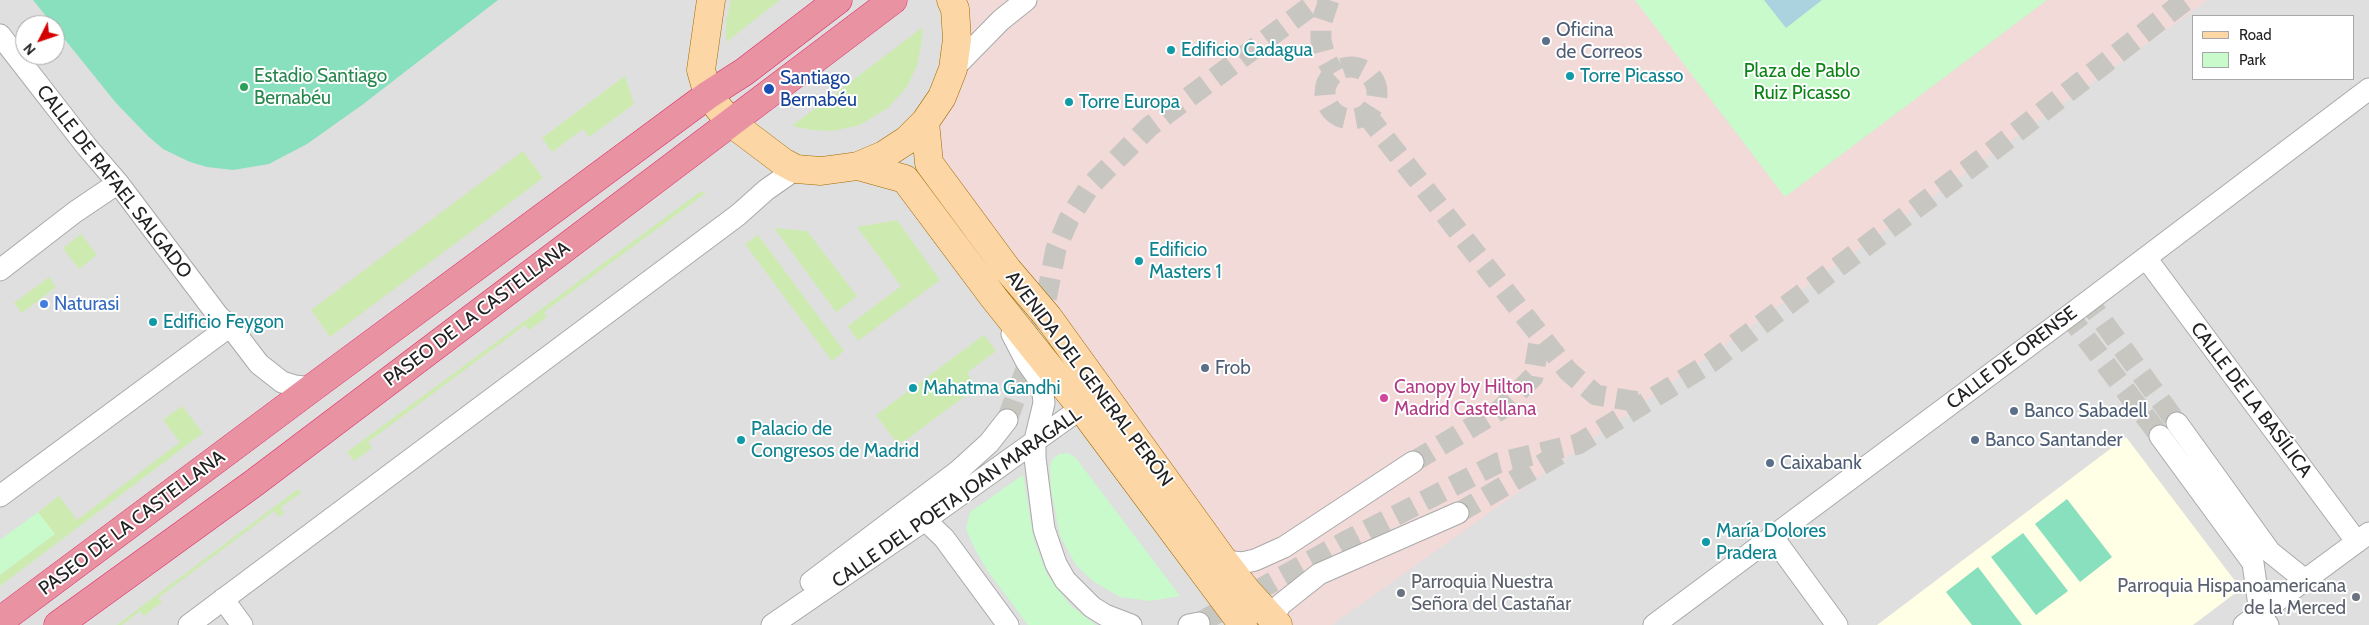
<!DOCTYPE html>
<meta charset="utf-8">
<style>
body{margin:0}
#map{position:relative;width:2369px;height:625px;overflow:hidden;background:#f2efe9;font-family:Cabin,sans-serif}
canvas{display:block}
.legend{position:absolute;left:2192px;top:15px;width:162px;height:65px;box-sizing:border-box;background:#fff;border:1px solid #a7a7a7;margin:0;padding:6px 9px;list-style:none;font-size:15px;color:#222}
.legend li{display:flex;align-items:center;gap:10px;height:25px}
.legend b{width:25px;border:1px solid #a7a7a7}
.north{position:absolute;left:15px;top:15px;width:50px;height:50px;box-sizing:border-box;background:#fff;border:1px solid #a7a7a7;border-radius:50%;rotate:229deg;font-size:14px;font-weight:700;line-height:20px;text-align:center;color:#222}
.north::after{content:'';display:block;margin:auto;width:18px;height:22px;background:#d40000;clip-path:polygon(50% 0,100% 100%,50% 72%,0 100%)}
</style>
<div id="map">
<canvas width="2369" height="625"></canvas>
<ul class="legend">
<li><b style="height:6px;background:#fcd6a4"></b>Road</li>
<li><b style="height:14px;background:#c8facc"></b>Park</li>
</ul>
<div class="north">N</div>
</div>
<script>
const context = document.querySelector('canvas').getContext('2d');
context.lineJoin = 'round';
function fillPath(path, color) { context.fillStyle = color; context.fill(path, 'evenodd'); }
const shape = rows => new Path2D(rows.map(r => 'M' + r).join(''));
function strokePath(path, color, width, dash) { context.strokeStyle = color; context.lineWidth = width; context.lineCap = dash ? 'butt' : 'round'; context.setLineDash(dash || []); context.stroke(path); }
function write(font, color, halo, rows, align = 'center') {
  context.font = font + ' Cabin,sans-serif'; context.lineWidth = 4; context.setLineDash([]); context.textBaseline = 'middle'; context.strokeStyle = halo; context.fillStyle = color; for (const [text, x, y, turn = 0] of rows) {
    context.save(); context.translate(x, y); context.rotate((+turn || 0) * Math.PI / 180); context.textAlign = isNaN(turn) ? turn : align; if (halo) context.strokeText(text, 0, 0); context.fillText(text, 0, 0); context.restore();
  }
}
fillPath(shape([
 [0,0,2369,0,2369,625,0,625],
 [2193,16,2353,16,2353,79,2193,79],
 [25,25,55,25,55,55,25,55]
]), '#e0dfdf');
fillPath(shape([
 [951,0,2208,0,1332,625,1278,625,929,163]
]), '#f2dad9');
fillPath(shape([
 [2126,437,2235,581,2234,594,2193,625,1877,625]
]), '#ffffe5');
fillPath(shape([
 [731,0,780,0,726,42,726,23],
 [923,27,922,40,917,66,906,88,888,108,860,125,833,131,812,130,792,126],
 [625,76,634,104,589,137,583,129,552,152,542,138],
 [523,151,543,178,330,337,311,310],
 [700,192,706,193,544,312,547,317,529,330,525,325,368,442,372,448,354,461,347,452],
 [897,220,940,280,858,341,848,326,901,286,857,227],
 [774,228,807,231,857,296,836,312],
 [81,234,97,255,79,269,63,248],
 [758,235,844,351,832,361,745,244],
 [49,277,56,287,22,313,14,303],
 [984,335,996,351,967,373,977,387,906,440,897,443,876,415],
 [182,406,203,433,0,586,0,575,54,534,38,512,59,496,77,520,180,442,163,420],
 [298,489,301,493,281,507,284,513,279,517,274,511,158,598,162,602,144,616,140,611,122,625,117,625]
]), '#cdebb0');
fillPath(shape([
 [1635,0,2047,0,1785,197],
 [1067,453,1075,457,1180,596,1150,601,1120,597,1093,581,1076,565,1060,536,1051,489,1050,466,1052,460,1059,454],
 [1023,475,1034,540,1047,574,1070,605,1096,625,1028,625,987,570,976,551,966,529,970,512],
 [38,512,55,534,0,575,0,540]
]), '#c8facc');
fillPath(shape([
 [33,0,498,0,362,105,307,144,269,164,233,170,207,167,190,162,163,149,148,136,116,103],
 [2067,499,2112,557,2080,582,2035,524],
 [2023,533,2068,591,2036,615,1991,557],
 [1978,567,2022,625,1972,625,1946,592]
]), '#88e0be');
fillPath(shape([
 [1764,0,1822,0,1786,28]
]), '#aad3df');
strokePath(shape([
 [1329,0,1321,24,1321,41,1326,59,1334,73],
 '1325 93a26 26 0 1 1 52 0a26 26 0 1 1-52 0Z',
 [1366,114,1568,371,1596,395,1645,403],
 [2085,297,2177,423],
 [2067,313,2160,436],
 [1007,420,1039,335,1056,249,1069,219,1090,186,1149,127,1319,0],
 [1413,462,1500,410,1533,377,1540,336],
 [1458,513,1560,454],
 [1199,623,1348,540,1498,463,1578,444,1710,363,1991,152,2186,0]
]), '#c8c6c1', 21, [21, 11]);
const minor = shape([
 [0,35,87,147,118,183,219,317,230,326,259,364,282,382,295,386,312,388],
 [953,69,1001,20,1026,0],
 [2146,258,2357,542],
 [0,270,75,212,118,183],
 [1012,334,1026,361,1042,384,1044,403,1035,440,1035,458,1044,529,1056,564,1065,580,1092,607,1105,615,1131,625],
 [2177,423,2270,552,2305,580],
 [2160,436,2253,563,2260,613,2268,625],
 [0,496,230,326],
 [925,520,944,538,1008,625],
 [1772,536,1837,625],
 [1224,561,1242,563,1255,560,1284,547,1413,462],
 [811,582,957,472,989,443,1007,420],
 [223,599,242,625],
 [1276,622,1275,616,1280,605,1319,574,1458,513],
 [189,625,738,215,766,190,796,169],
 [772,625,925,520,1073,414,1082,409,1095,409],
 [1189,625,1199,623],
 [1654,625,2074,312,2369,89],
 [2244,625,2369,533]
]);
const major = shape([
 [711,0,701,70,708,95,730,122,783,162,796,169,821,171,858,166,884,155,907,140,925,122,942,97,953,69,957,39,955,9,951,0],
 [925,122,929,163,937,174,1008,270,1048,317,1224,561,1247,591,1278,625],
 [858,166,905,179,994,298,1073,397,1243,625]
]);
const highway = shape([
 [0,621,312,388,708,95,744,72,838,0],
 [58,625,254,483,893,0]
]);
strokePath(minor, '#a9a9a9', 23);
strokePath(major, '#a06b00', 29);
strokePath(highway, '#dc2a67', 29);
strokePath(minor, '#fff', 21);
strokePath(major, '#fcd6a4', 28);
strokePath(highway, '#e892a2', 28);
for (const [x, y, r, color] of [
 [1546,41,5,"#5c6f8a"],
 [1171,50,5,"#0f9aa8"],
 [1570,76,5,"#0f9aa8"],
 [244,87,5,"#2e9e5b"],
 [769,89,6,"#1a4fb4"],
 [1069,102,5,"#0f9aa8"],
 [1139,261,5,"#0f9aa8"],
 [44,304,5,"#3f7fe0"],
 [153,322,5,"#0f9aa8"],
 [1205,368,5,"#5c6f8a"],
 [913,388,5,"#0f9aa8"],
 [1384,398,5,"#d1479c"],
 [2014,411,5,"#5c6f8a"],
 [741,440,5,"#0f9aa8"],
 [1975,440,5,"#5c6f8a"],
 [1770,463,5,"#5c6f8a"],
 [1706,542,5,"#0f9aa8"],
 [1401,593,5,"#6b7280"],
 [2356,597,5,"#6b7280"]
]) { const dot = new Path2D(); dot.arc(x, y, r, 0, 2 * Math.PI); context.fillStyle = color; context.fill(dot); strokePath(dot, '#fff', 2); }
write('19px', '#4e5e75', '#fff', [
 ["Oficina",1556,30],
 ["de Correos",1556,52],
 ["Frob",1215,368],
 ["Banco Sabadell",2024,411],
 ["Banco Santander",1985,440],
 ["Caixabank",1780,463]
], 'left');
write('19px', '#0d838f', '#fff', [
 ["Edificio Cadagua",1181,50],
 ["Torre Picasso",1580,76],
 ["Torre Europa",1079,102],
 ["Edificio",1149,250],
 ["Masters 1",1149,272],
 ["Edificio Feygon",163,322],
 ["Mahatma Gandhi",923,388],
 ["Palacio de",751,429],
 ["Congresos de Madrid",751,451],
 ["María Dolores",1716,531],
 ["Pradera",1716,553]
], 'left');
write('19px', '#0c8416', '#fff', [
 ["Plaza de Pablo",1802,71],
 ["Ruiz Picasso",1802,93]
]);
write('19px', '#27864d', '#fff', [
 ["Estadio Santiago",254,76],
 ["Bernabéu",254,98]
], 'left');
write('19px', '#164399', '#fff', [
 ["Santiago",780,78],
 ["Bernabéu",780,100]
], 'left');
write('19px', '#222', '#fff', [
 ["CALLE DE RAFAEL SALGADO",114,182,52],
 ["PASEO DE LA CASTELLANA",477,314,-37],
 ["CALLE DE ORENSE",2012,358,-37],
 ["AVENIDA DEL GENERAL PERÓN",1089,379,53],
 ["CALLE DE LA BASÍLICA",2251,400,53],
 ["CALLE DEL POETA JOAN MARAGALL",957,498,-35],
 ["PASEO DE LA CASTELLANA",132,523,-37]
]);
write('19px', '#366cbe', '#fff', [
 ["Naturasi",54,304]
], 'left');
write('19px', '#b23c85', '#fff', [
 ["Canopy by Hilton",1394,387],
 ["Madrid Castellana",1394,409]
], 'left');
write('19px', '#5b616d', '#fff', [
 ["Parroquia Nuestra",1411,582],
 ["Señora del Castañar",1411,604],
 ["Parroquia Hispanoamericana",2346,586,"right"],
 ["de la Merced",2346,608,"right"]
], 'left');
</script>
